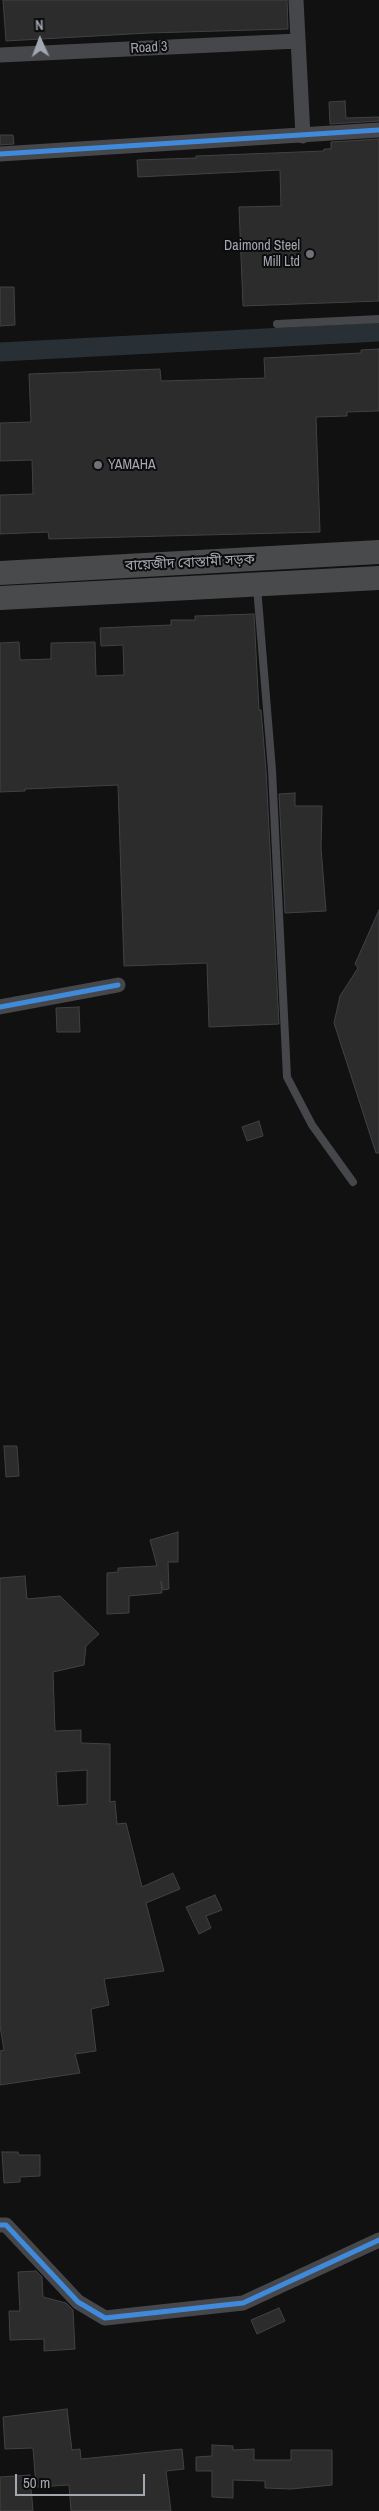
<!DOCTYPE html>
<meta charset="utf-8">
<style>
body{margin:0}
#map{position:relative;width:379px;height:2511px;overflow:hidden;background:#111112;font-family:"Archivo Narrow",sans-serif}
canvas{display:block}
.north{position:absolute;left:15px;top:15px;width:50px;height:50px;-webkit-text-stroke:4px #0c0c0d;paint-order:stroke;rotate:358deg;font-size:14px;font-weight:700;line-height:20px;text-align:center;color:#a3a7b1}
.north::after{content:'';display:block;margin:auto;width:18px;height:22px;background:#a3a7b1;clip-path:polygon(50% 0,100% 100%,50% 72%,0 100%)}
.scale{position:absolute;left:15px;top:2474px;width:130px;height:22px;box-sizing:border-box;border:2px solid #a3a7b1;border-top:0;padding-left:6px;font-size:15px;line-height:18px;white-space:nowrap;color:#a3a7b1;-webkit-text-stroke:4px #0c0c0d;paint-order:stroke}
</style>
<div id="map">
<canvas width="379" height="2511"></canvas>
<div class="north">N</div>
<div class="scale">50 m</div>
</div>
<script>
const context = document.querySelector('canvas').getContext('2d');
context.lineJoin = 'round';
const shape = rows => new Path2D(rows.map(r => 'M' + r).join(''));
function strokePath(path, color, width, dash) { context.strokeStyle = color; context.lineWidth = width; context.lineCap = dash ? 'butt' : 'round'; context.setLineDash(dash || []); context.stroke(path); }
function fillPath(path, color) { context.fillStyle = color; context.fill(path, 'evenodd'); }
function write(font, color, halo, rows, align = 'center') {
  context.font = font + ' "Archivo Narrow","Noto Sans Bengali",sans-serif'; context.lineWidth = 4; context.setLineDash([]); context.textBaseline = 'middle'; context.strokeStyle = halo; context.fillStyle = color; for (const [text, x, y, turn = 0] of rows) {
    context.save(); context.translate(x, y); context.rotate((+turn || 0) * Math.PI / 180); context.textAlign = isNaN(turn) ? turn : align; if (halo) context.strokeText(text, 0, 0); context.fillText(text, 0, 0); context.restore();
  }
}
strokePath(shape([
 [0,352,379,332]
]), '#293035', 19);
const building = shape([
 [3,0,287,0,288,29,148,33,6,41,3,0],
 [345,101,346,118,379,117,379,121,330,124,329,102,345,101],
 [0,135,13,135,14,144,0,145,0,135],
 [379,139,379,301,243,306,239,207,281,206,280,170,138,177,137,160,196,158,196,156,324,151,324,149,331,149,331,142,379,139],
 [0,287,14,287,15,325,0,326,0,287],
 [379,349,379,411,347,412,347,416,316,417,320,532,49,539,48,532,0,534,0,495,33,494,32,460,0,461,0,423,31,422,29,374,160,369,161,381,265,378,264,358,361,353,361,350,379,349],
 [254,614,259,710,261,710,266,770,279,1024,209,1027,207,963,124,966,118,785,25,789,25,791,0,792,0,643,19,642,20,660,51,659,51,643,95,642,96,676,124,675,123,645,101,646,100,628,171,625,171,620,195,620,195,616,254,614],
 [295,793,295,806,322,806,321,848,326,911,285,913,279,794,295,793],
 [379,910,379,1153,376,1153,334,1023,340,996,358,968,355,964,379,910],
 [79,1007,80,1032,57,1032,56,1008,79,1007],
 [259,1121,263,1136,247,1141,242,1127,259,1121],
 [4,1446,17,1446,19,1476,6,1477,4,1446],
 [178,1532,178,1562,168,1562,169,1589,163,1590,161,1581,162,1593,129,1596,129,1613,107,1614,107,1573,118,1572,118,1568,157,1566,150,1540,178,1532],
 [25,1576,27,1599,60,1596,99,1634,86,1646,84,1665,53,1672,55,1731,81,1730,81,1743,110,1744,110,1802,115,1801,117,1824,126,1823,142,1887,173,1873,180,1889,146,1903,164,1971,104,1979,109,2005,91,2009,96,2051,75,2054,80,2073,0,2085,0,2051,4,2050,0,2026,0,1578,25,1576],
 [87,1770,87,1804,58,1806,56,1772,87,1770],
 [215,1895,222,1910,206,1916,211,1928,199,1934,186,1907,215,1895],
 [2,2152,18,2152,19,2155,40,2155,40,2176,20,2177,20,2182,4,2183,2,2152],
 [36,2271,42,2277,43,2297,66,2303,73,2310,75,2349,44,2351,44,2339,10,2340,9,2311,20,2311,18,2272,36,2271],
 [279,2308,285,2321,257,2334,251,2320,279,2308],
 [67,2409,72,2450,80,2449,81,2459,182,2449,184,2469,166,2471,171,2511,71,2511,69,2485,36,2487,33,2448,5,2449,3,2417,67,2409],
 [212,2445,233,2446,233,2450,254,2449,254,2460,291,2460,291,2450,332,2450,332,2485,291,2489,265,2488,265,2481,233,2480,233,2498,212,2497,212,2471,196,2471,196,2457,212,2456,212,2445],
 [30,2475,33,2511,0,2511,0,2477,30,2475]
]);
fillPath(building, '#2c2c2d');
strokePath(building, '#414245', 1);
strokePath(shape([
 [277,324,379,319],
 [257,587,272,770,287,1077,312,1125,353,1182]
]), '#46474a', 8);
strokePath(shape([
 [296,0,303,136],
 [0,55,298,41],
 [0,154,379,130],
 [0,1007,118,985],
 [0,2225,6,2225,78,2302,105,2318,243,2303,379,2240]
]), '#46474a', 15);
strokePath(shape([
 [0,573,379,552],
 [0,598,379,578]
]), '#484a4c', 24);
strokePath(shape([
 [0,154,379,130],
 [0,1007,118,985],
 [0,2225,6,2225,78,2302,105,2318,243,2303,379,2240]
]), '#408adc', 5);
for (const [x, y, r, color] of [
 [310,254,5,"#707279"],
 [98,465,5,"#707279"]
]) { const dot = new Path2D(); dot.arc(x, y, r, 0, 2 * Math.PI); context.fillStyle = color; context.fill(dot); strokePath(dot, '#0c0c0d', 2); }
write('14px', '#a3a7b1', '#0c0c0d', [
 ["Road 3",149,48,-3],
 ["বায়েজীদ বোস্তামী সড়ক",190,563,-3]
]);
write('14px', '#a3a7b1', '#0c0c0d', [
 ["Daimond Steel",300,246],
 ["Mill Ltd",300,262],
 ["YAMAHA",108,465,"left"]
], 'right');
</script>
